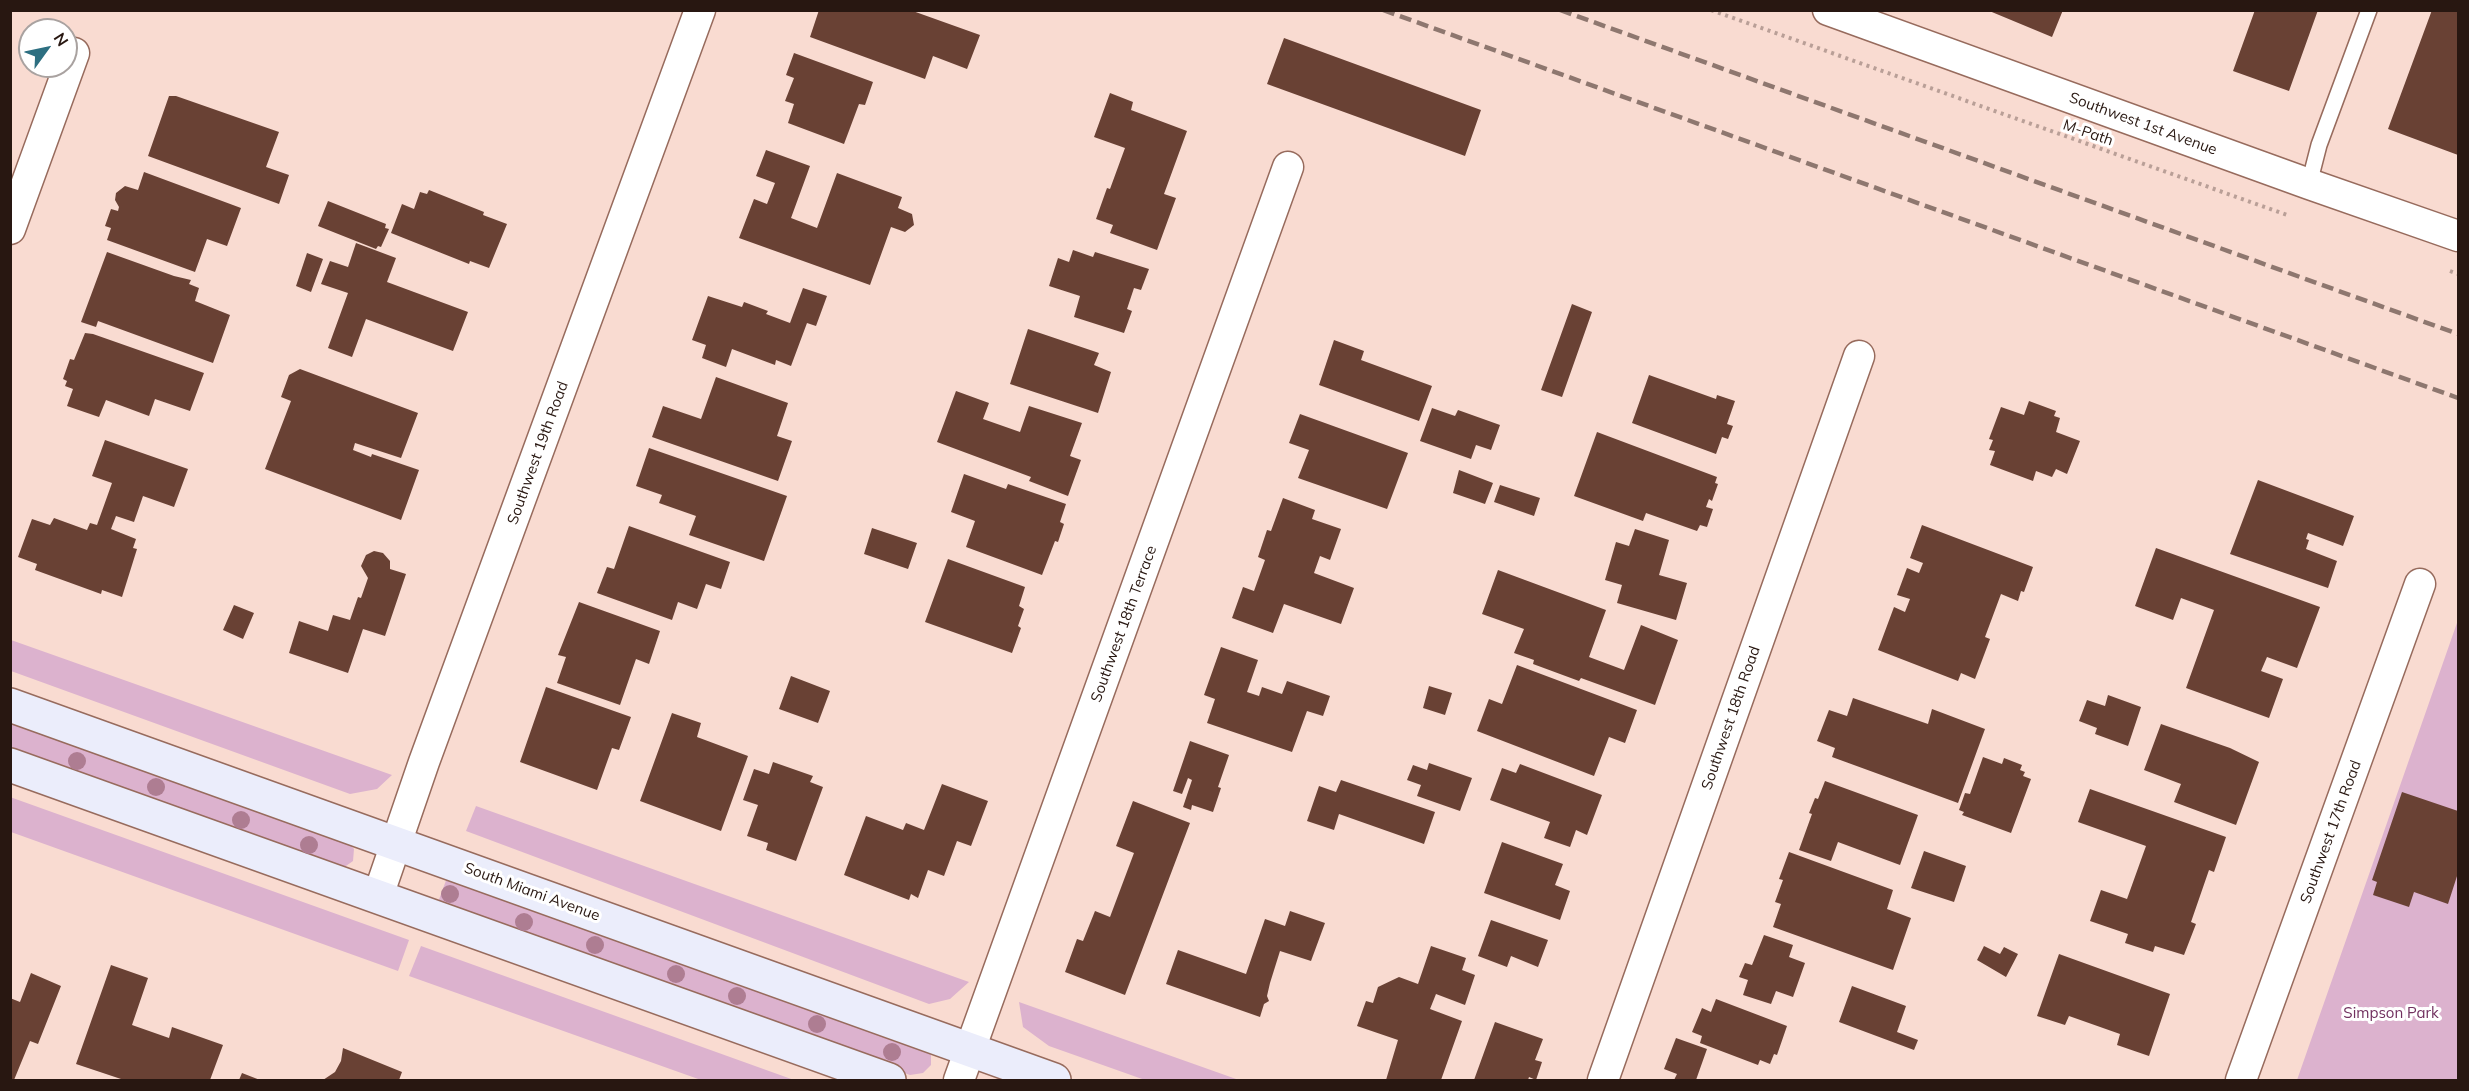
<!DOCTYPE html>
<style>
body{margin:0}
#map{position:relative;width:2469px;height:1091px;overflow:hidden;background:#f9dbd1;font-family:Mulish,sans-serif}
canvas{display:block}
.frame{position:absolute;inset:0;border:12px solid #281711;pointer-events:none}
.north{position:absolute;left:18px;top:18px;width:60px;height:60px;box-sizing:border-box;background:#fff;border:2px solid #a9a2a0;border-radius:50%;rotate:57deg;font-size:16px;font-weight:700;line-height:24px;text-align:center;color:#281711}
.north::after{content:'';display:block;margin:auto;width:21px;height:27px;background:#2d6f81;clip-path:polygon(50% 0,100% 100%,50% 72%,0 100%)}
</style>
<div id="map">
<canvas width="2469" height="1091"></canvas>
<div class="frame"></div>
<div class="north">N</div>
</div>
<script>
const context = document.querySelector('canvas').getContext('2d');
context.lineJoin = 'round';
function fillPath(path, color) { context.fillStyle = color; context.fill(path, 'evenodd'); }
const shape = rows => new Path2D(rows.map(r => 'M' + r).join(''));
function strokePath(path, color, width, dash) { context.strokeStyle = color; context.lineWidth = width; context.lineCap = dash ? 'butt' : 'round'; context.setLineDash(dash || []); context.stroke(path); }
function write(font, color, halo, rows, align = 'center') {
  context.font = font + ' Mulish,sans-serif'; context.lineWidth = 6; context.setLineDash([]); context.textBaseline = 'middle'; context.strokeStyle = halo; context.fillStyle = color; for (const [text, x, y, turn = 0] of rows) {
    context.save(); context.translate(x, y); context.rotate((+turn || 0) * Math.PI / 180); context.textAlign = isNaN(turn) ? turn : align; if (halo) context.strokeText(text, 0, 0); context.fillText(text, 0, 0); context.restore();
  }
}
fillPath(shape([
 [2458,620,2458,1080,2297,1080],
 [10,640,11,640,392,775,377,789,350,794,11,671],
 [10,717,344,838,354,849,353,861,343,868,11,752],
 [10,797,409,940,398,971,11,832],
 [476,806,969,982,950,999,929,1004,466,831],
 [448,875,919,1044,931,1055,931,1065,923,1073,910,1075,437,905],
 [421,946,794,1080,701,1080,409,976],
 [1019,1002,1239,1080,1145,1080,1049,1046,1023,1027]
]), '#dcb2ce');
fillPath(shape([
 [819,10,910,10,980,35,967,69,933,56,925,79,810,37],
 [1987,10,2063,10,2052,37],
 [2255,10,2318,10,2289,91,2233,71],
 [2432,10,2458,10,2458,155,2388,129],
 [1284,38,1481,110,1465,156,1267,84],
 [794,53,873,82,865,105,859,104,844,144,788,123,794,104,785,101,794,78,786,75],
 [1110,93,1133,102,1131,110,1187,131,1164,194,1176,198,1157,250,1110,233,1113,225,1096,219,1107,188,1110,189,1125,148,1094,137],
 [169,96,176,96,279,132,266,167,289,175,279,204,148,156],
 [766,150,810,166,791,218,817,228,837,173,902,197,898,208,912,214,914,225,905,232,891,227,870,285,739,238,754,199,767,204,775,183,756,176],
 [144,172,241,208,227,246,207,239,195,272,107,240,111,228,105,226,111,209,118,211,119,207,115,200,116,193,125,186,138,190],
 [429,190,484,212,483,215,507,224,489,268,470,261,469,264,391,233,402,204,414,209,420,192,427,194],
 [328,201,386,224,385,228,389,229,381,247,378,246,376,249,318,226],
 [356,243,396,258,387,282,468,312,453,351,366,319,352,357,328,348,348,293,321,284,330,261,348,267],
 [1073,250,1093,257,1095,252,1149,269,1141,290,1134,288,1127,309,1132,311,1124,333,1074,317,1080,296,1049,286,1058,258,1069,262],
 [107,252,174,276,191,280,189,284,199,288,195,301,230,315,213,363,98,321,96,327,81,322],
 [307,253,323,259,311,292,296,286],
 [803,288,827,296,816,326,807,323,791,366,776,360,775,365,732,349,726,367,702,358,706,345,692,340,708,296,742,307,744,302,768,311,766,314,790,323],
 [1572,304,1592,312,1562,397,1541,390],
 [1028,329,1099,353,1094,365,1111,372,1098,413,1010,384],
 [85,333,93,334,204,373,190,411,155,399,149,416,106,400,99,417,67,406,73,389,65,386,67,381,63,379,70,359,74,360],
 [1334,340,1364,351,1361,360,1432,386,1419,421,1319,385],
 [300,369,418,413,401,458,355,443,353,450,371,457,372,454,419,470,401,520,265,469,291,401,281,397,289,375],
 [1649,375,1716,399,1717,395,1735,401,1727,424,1733,426,1728,439,1722,437,1716,454,1632,423],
 [716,377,788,403,777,436,792,441,778,481,652,437,663,406,701,419],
 [956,391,989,403,983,419,1020,432,1029,406,1082,423,1070,456,1081,460,1068,496,1029,481,1031,477,937,442],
 [2029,401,2056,411,2054,416,2060,418,2056,432,2080,441,2067,474,2056,469,2052,477,2036,471,2033,481,1990,465,1995,451,1989,450,1993,440,1989,439,2001,407,2024,415],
 [1432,408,1455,416,1458,410,1500,425,1491,450,1476,445,1471,459,1420,441],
 [1300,414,1408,453,1387,509,1298,478,1309,450,1289,443],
 [1597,432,1717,477,1715,483,1718,484,1712,501,1709,499,1706,507,1713,509,1707,527,1700,525,1697,531,1646,513,1643,521,1574,496],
 [105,440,188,469,174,507,143,496,134,522,116,516,111,529,136,539,133,548,137,549,122,597,102,590,101,594,35,570,37,564,18,557,32,519,50,525,54,518,87,530,90,523,97,525,112,483,92,476],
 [649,448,787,496,764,561,689,535,696,516,659,503,662,495,636,486],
 [1459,470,1493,483,1485,504,1453,493],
 [964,474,1006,489,1008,484,1066,504,1060,522,1064,524,1058,542,1055,541,1042,575,966,547,975,521,951,512],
 [2258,480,2354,516,2343,546,2308,533,2306,539,2309,540,2306,549,2337,561,2328,588,2230,554],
 [1500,485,1540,498,1534,516,1494,502],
 [1283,498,1315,510,1312,519,1341,529,1330,560,1320,556,1314,573,1354,588,1341,624,1284,604,1273,633,1232,618,1243,587,1254,591,1265,560,1258,557,1267,530,1271,531],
 [1922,525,2033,567,2024,592,2021,591,2018,601,2001,594,1985,637,1990,639,1975,679,1961,673,1958,681,1878,650,1894,607,1905,612,1910,599,1897,595,1907,568,1919,573,1923,563,1910,558],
 [629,526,730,562,721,589,706,584,697,609,678,602,672,620,597,593,607,567,614,569],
 [872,528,917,543,908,569,864,554],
 [1635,529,1669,540,1659,575,1687,583,1676,620,1617,603,1622,585,1605,580,1616,542,1629,546],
 [2156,548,2320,607,2297,668,2267,657,2261,671,2283,679,2269,718,2186,688,2214,610,2181,598,2173,620,2135,606],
 [374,551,383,553,390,561,390,569,406,574,385,636,363,629,348,673,289,653,299,621,328,631,333,615,350,620,358,597,361,598,368,578,361,566,366,555],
 [948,559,1025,587,1019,606,1024,609,1018,626,1021,628,1012,653,925,622],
 [1498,570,1606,610,1589,657,1624,670,1641,625,1678,640,1655,705,1581,678,1579,681,1533,664,1534,660,1514,653,1524,629,1482,614],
 [579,602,660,631,649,664,636,659,620,705,557,683,566,657,558,655],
 [234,605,254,613,243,639,223,630],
 [1221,647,1258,660,1247,692,1259,696,1262,687,1282,694,1287,681,1330,696,1323,716,1307,711,1292,752,1207,723,1215,699,1204,695],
 [1517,665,1637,710,1625,743,1609,737,1594,776,1477,731,1489,699,1502,704],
 [791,676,830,691,818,723,779,709],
 [1429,686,1452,693,1445,715,1423,708],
 [546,687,631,717,619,750,612,748,597,790,520,762],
 [2108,695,2141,707,2128,746,2095,734,2097,728,2079,721,2087,700,2105,706],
 [1853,698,1928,724,1932,709,1985,729,1958,803,1832,757,1835,748,1817,741,1829,710,1847,716],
 [672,713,701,723,697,737,748,756,721,831,640,801],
 [2161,724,2230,748,2259,762,2236,825,2174,802,2181,784,2144,770],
 [1190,741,1229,755,1218,787,1221,788,1213,812,1192,805,1191,810,1183,807,1192,780,1188,778,1182,794,1173,791],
 [1983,757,2002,764,2004,758,2022,765,2020,770,2025,772,2023,776,2031,779,2011,833,1962,815,1964,812,1959,810,1965,793,1970,794],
 [773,762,813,776,810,782,823,787,796,861,766,850,768,843,747,836,758,805,743,800,754,769,769,774],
 [1429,763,1472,778,1460,811,1417,796,1421,785,1407,780,1413,765,1427,770],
 [1520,764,1602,795,1587,835,1576,830,1570,847,1544,838,1550,822,1490,800,1502,768,1516,773],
 [1341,780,1435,812,1424,844,1339,814,1334,830,1307,821,1319,786,1336,792],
 [1825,781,1918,815,1900,865,1838,842,1831,861,1799,850,1812,814,1809,813,1815,798,1818,799],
 [942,784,988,801,971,846,957,841,944,876,928,870,918,898,911,894,909,900,844,875,866,816,903,830,906,823,924,830],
 [2090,789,2226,837,2214,872,2209,870,2191,922,2196,924,2184,955,2155,946,2153,952,2125,943,2128,934,2090,921,2101,890,2127,899,2146,846,2078,822],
 [2402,792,2458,811,2458,873,2448,904,2414,892,2409,907,2373,895,2377,882,2372,880],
 [1133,801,1190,823,1125,995,1065,972,1077,939,1083,941,1095,911,1110,917,1134,853,1116,846],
 [1502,842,1563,864,1555,885,1570,891,1560,920,1484,893],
 [1924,851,1966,866,1954,902,1911,888],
 [1789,852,1893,890,1887,909,1911,918,1893,970,1773,927,1781,904,1775,902,1783,880,1779,879],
 [1290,911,1325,923,1311,961,1280,951,1270,983,1267,996,1269,1001,1264,1004,1260,1017,1166,984,1178,950,1246,974,1265,919,1285,926],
 [1491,920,1548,940,1538,967,1511,956,1507,967,1478,956],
 [1764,935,1793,945,1789,957,1805,963,1793,997,1776,991,1771,1004,1743,995,1748,980,1739,977,1745,963,1752,965],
 [1431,946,1466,958,1462,970,1475,975,1465,1005,1436,994,1430,1009,1462,1021,1441,1080,1386,1080,1398,1040,1357,1026,1366,1001,1373,1003,1378,987,1399,977,1418,984],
 [1984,946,2000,954,2004,947,2018,954,2006,977,1977,960],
 [2059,954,2170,994,2149,1056,2117,1045,2120,1034,2069,1016,2065,1025,2037,1016],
 [111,965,148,978,132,1025,169,1038,172,1027,223,1045,210,1080,124,1080,76,1064],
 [31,973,61,986,38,1044,30,1041,14,1080,10,1080,10,998,20,1002],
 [1852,986,1906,1006,1897,1032,1918,1040,1914,1050,1839,1022],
 [1716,999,1787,1026,1777,1055,1774,1054,1770,1064,1760,1060,1758,1065,1700,1043,1702,1036,1692,1032,1702,1008,1711,1012],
 [1495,1022,1543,1039,1535,1060,1542,1062,1536,1080,1529,1077,1528,1080,1474,1080],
 [1676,1038,1707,1049,1696,1080,1674,1080,1677,1074,1664,1069],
 [343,1048,402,1072,399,1080,323,1080,335,1072,341,1061],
 [242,1073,260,1080,239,1080]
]), '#694134');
const lane = shape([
 [2309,184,2319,145,2369,10]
]);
const street = shape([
 [1828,10,2309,184,2458,236],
 [10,229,74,53],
 [378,896,424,762,700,10],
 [959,1080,1288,167],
 [1603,1080,1859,356],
 [2241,1080,2420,584]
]);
const secondary = shape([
 [10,705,1054,1080],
 [10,765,889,1080]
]);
strokePath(lane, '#976b5d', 18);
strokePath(street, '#976b5d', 33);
strokePath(secondary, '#976b5d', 36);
strokePath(shape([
 [1711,10,2290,216],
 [2450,271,2458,274]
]), '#b99f97', 4, [3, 4.5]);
strokePath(lane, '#fff', 15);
strokePath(street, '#fff', 30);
strokePath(secondary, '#ebedfb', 33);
strokePath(shape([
 [1383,10,2458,398],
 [1560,10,2458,334]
]), '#8e776f', 4.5, [12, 6]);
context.fillStyle = '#ae7d92';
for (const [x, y] of [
 [77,761],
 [156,787],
 [241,820],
 [309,845],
 [450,894],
 [524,922],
 [595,945],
 [676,974],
 [737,996],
 [817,1024],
 [892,1052]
]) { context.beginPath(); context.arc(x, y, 9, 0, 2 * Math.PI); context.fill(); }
write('15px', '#281711', '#fff', [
 ["Southwest 1st Avenue",2143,124,20],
 ["M-Path",2088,133,19],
 ["Southwest 19th Road",538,453,-70],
 ["Southwest 18th Terrace",1124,624,-70],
 ["Southwest 18th Road",1731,718,-71],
 ["Southwest 17th Road",2331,832,-70],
 ["South Miami Avenue",532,892,20]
]);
write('15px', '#71305f', '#fff', [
 ["Simpson Park",2391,1013]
]);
</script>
